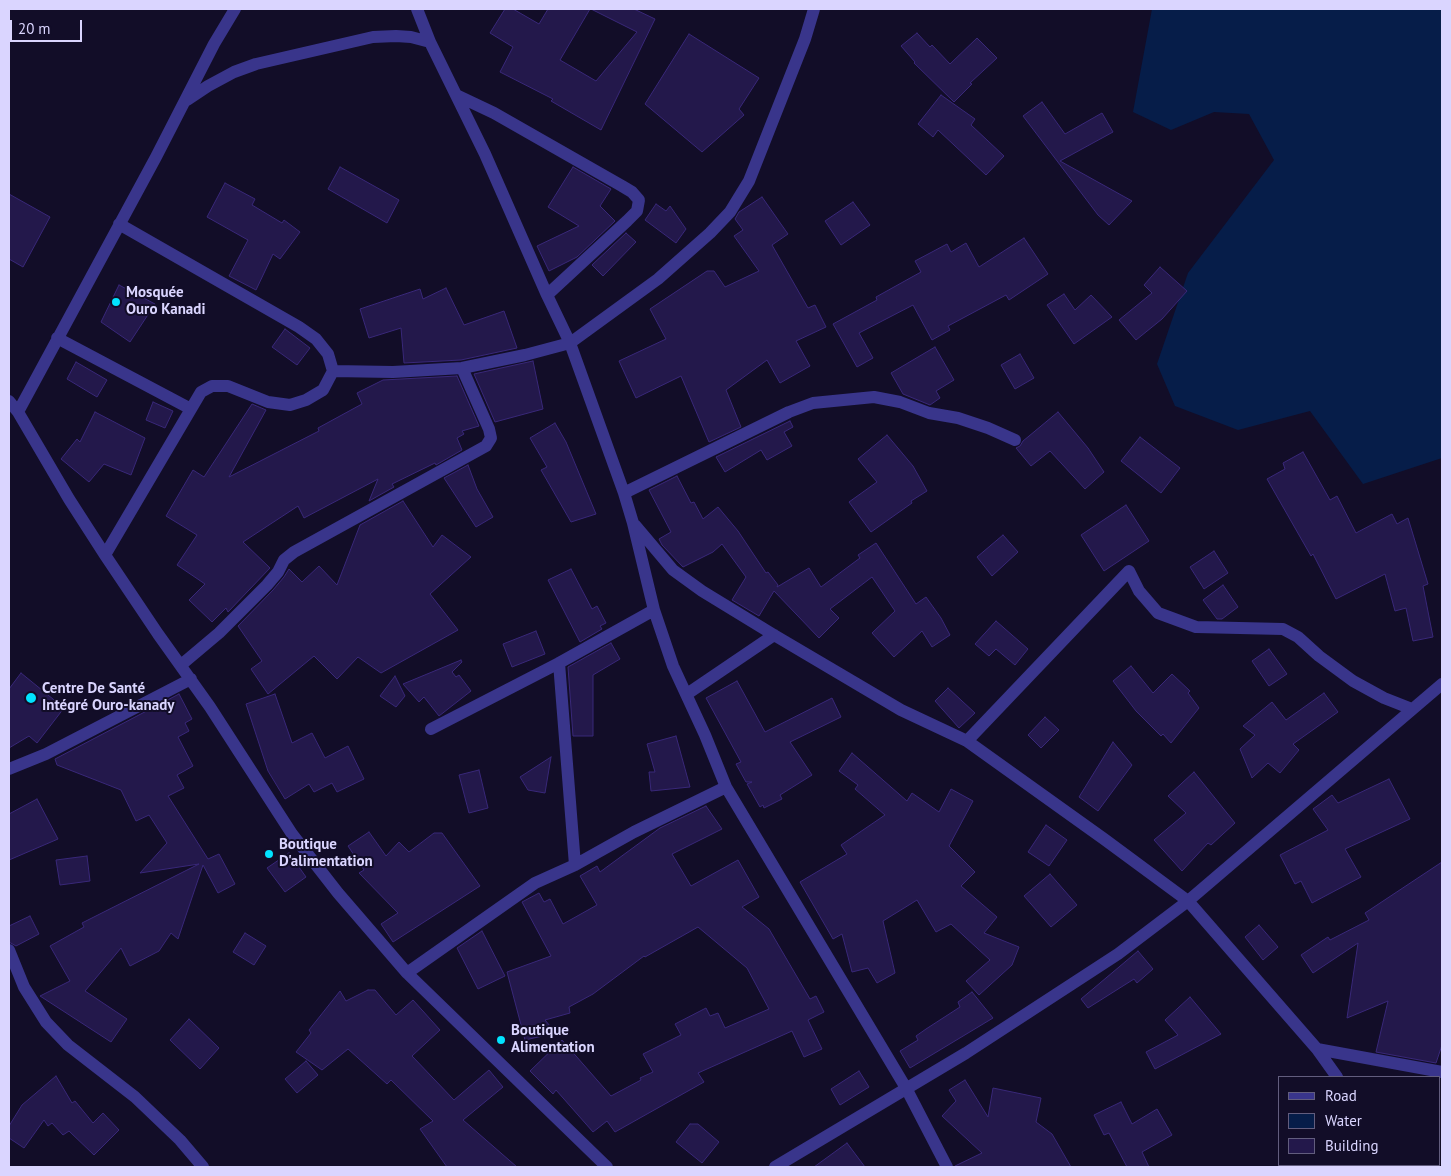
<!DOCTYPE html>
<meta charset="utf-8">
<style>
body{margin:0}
#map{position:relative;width:1451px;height:1176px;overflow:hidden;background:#120d28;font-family:"PT Sans",sans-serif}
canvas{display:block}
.frame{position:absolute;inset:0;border:10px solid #dad5ff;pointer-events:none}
.legend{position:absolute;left:1278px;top:1076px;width:162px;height:90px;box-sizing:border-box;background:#120d28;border:1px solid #625d7e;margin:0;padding:6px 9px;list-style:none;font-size:15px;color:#dad5ff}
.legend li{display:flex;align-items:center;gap:10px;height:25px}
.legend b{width:25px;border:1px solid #625d7e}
.scale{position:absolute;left:10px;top:20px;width:72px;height:22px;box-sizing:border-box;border:2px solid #dad5ff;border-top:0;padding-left:6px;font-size:15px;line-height:18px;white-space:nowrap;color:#dad5ff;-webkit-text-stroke:4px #120d28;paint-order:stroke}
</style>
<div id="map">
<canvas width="1451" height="1176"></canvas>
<div class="frame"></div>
<ul class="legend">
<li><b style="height:6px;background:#39358b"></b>Road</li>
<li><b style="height:14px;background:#061d49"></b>Water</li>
<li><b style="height:14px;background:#23184b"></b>Building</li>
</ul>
<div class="scale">20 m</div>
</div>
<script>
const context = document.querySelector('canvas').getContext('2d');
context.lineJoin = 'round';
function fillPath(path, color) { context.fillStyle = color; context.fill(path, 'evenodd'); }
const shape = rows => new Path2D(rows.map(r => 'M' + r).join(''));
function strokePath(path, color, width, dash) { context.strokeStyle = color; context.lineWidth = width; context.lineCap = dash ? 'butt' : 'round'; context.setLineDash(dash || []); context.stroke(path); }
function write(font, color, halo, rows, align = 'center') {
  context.font = font + ' "PT Sans",sans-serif'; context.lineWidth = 4; context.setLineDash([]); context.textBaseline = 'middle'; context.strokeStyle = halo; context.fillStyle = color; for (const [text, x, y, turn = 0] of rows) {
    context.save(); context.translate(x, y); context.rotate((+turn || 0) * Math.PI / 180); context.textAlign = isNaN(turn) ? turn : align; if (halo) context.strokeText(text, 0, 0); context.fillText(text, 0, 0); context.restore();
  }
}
fillPath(shape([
 [1152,9,1442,9,1442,458,1363,484,1310,411,1238,430,1175,406,1157,364,1188,273,1274,160,1249,114,1214,112,1171,130,1133,112]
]), '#061d49');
const building = shape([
 [505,9,513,9,539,24,548,9,590,9,560,60,596,81,637,32,591,9,634,9,655,19,601,130,551,101,553,99,500,72,513,47,490,33,505,9],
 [917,33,930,47,932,45,950,64,977,38,997,58,970,83,972,84,954,102,914,63,915,62,901,46,917,33],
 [689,34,759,78,739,109,744,115,702,152,645,104,689,34],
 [941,95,975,119,971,125,1004,156,986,175,938,130,933,137,918,124,941,95],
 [1042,102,1065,134,1102,113,1113,132,1060,161,1132,201,1109,225,1098,215,1023,116,1042,102],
 [340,167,399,200,387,223,328,189,340,167],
 [573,167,611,189,600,206,615,221,577,257,549,271,537,246,579,226,548,207,573,167],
 [225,183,255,199,252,205,282,223,284,220,300,232,280,259,273,254,256,290,229,276,248,240,207,217,225,183],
 [9,194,50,217,23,267,9,259,9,194],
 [762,197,788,234,772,245,808,308,815,305,826,327,796,341,810,366,780,383,767,360,726,390,741,427,709,442,681,376,636,398,619,361,666,339,650,309,707,271,714,271,725,287,759,271,734,236,743,230,735,219,739,212,762,197],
 [853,202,870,225,841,245,825,221,853,202],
 [656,204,666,211,670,206,686,229,676,243,645,220,656,204],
 [626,233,636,242,603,276,592,265,626,233],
 [1024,238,1048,274,1009,300,1006,295,948,326,950,330,932,340,913,305,859,333,873,358,857,367,833,324,877,300,876,297,921,272,915,261,947,244,951,252,966,243,979,267,1024,238],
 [1160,267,1187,291,1162,319,1136,340,1119,320,1152,293,1144,285,1160,267],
 [119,285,155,304,130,342,101,322,119,285],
 [446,288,464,325,504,311,517,348,461,360,404,363,401,328,369,338,360,309,420,289,423,299,446,288],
 [1064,294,1075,310,1091,295,1112,317,1074,344,1047,305,1064,294],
 [285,329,310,348,297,365,272,347,285,329],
 [935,347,954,380,936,391,940,398,930,405,903,394,891,373,935,347],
 [1020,354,1034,378,1015,389,1001,365,1020,354],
 [533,361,543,409,495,422,474,374,533,361],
 [76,362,107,380,97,397,67,379,76,362],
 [457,376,479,426,462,431,464,434,457,438,462,450,436,465,435,463,392,484,394,487,369,501,378,479,304,518,298,506,243,542,270,568,228,612,226,608,212,622,189,600,205,584,177,565,197,535,166,516,193,470,204,477,252,404,266,410,229,477,319,431,318,428,362,404,357,393,383,380,457,376],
 [153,402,173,411,165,428,146,420,153,402],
 [95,412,145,438,131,475,104,464,89,482,61,459,77,439,80,442,95,412],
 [1058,412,1088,448,1104,472,1085,489,1050,451,1031,466,1016,448,1020,446,1023,441,1058,412],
 [790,421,793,427,784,432,792,446,767,460,761,450,725,472,716,457,790,421],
 [555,423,566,442,596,514,571,522,541,470,547,467,530,438,555,423],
 [887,435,913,466,927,491,911,501,912,503,871,532,849,502,877,482,858,459,887,435],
 [1140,437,1180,468,1161,493,1121,461,1140,437],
 [1303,452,1330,500,1337,496,1356,533,1392,514,1397,524,1408,518,1428,584,1423,586,1433,637,1413,641,1406,608,1395,611,1385,574,1336,599,1313,554,1311,556,1267,479,1285,469,1283,463,1303,452],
 [468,465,477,489,493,517,476,527,444,478,468,465],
 [677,476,691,503,694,502,703,519,718,507,738,531,766,573,768,572,778,585,777,587,809,568,821,587,860,558,858,555,876,543,916,604,926,597,941,618,950,635,932,647,922,631,894,657,872,633,895,611,872,577,830,609,839,618,819,638,774,591,759,616,732,600,746,577,722,544,713,552,683,567,662,545,659,539,671,532,649,490,677,476],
 [403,501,433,547,442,535,471,557,430,594,458,630,381,673,358,657,337,679,314,656,268,694,251,669,262,661,238,626,273,590,284,577,289,569,302,582,319,566,337,585,360,525,403,501],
 [1126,505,1149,541,1104,571,1081,535,1126,505],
 [1003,535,1018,552,992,576,977,557,1003,535],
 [1214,551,1228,573,1204,589,1190,567,1214,551],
 [571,569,592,609,597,606,606,623,600,626,602,629,580,642,548,580,571,569],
 [1223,585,1238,607,1222,619,1217,619,1203,600,1223,585],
 [996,621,1028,649,1015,665,996,649,989,656,975,644,996,621],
 [536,631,545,654,512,667,503,644,536,631],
 [611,643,620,659,593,675,593,736,573,736,568,667,611,643],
 [1269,649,1287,674,1269,686,1252,661,1269,649],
 [461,660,462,662,452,672,456,677,459,675,471,691,439,716,424,697,419,702,403,684,461,660],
 [1131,666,1153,693,1172,674,1190,691,1188,693,1199,708,1171,743,1163,734,1161,736,1136,711,1113,681,1131,666],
 [21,673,64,708,37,743,29,736,9,748,9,689,21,673],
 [395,676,405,696,396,707,380,696,395,676],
 [737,681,765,732,832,698,841,717,790,742,812,775,780,795,782,799,764,808,763,805,760,807,747,784,752,782,746,782,736,764,741,762,706,698,737,681],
 [948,688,975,713,959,728,935,701,948,688],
 [1324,693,1338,712,1293,744,1299,750,1280,773,1268,763,1252,778,1240,749,1255,735,1243,726,1272,702,1286,720,1324,693],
 [179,694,192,719,185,723,189,731,178,737,193,766,177,775,184,788,168,796,208,859,219,854,235,884,218,893,203,865,178,939,171,933,159,951,130,966,121,948,85,991,127,1019,111,1042,40,996,70,981,50,946,84,927,82,923,199,864,140,873,167,843,149,815,136,821,121,790,57,765,55,759,179,694],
 [275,694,292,743,312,733,325,758,348,746,364,779,337,792,332,783,314,792,309,784,285,799,268,771,246,704,275,694],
 [1045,717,1059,730,1041,748,1028,735,1045,717],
 [676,736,690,787,651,791,649,772,655,772,647,744,676,736],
 [1113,742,1132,765,1098,811,1079,797,1113,742],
 [852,753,907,801,912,793,939,812,951,789,973,801,949,846,975,872,961,886,997,917,984,933,1019,947,1012,965,979,995,966,981,990,960,951,924,936,932,917,900,883,921,895,973,877,983,868,968,852,972,842,934,833,939,800,882,847,854,841,845,885,815,855,789,858,785,839,771,852,753],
 [551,757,545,793,528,790,520,777,551,757],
 [479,770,488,808,469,813,459,775,479,770],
 [1194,772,1235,823,1211,845,1208,843,1182,871,1154,840,1186,813,1168,796,1194,772],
 [1389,779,1410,819,1345,849,1361,877,1312,903,1301,881,1295,884,1280,855,1328,830,1313,809,1332,795,1338,803,1389,779],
 [37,799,58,839,9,860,9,814,37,799],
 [706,806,722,829,672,854,691,886,738,860,759,897,742,907,769,929,810,999,816,996,824,1012,808,1020,822,1049,804,1057,792,1031,698,1073,704,1082,615,1132,607,1121,593,1132,556,1090,553,1094,530,1071,562,1040,611,1096,641,1080,640,1078,653,1072,643,1054,681,1035,675,1024,706,1008,710,1016,718,1013,725,1028,769,1009,747,968,698,927,645,957,644,956,593,994,569,1007,570,1013,545,1020,556,1033,525,1040,507,972,551,956,522,902,539,893,544,902,550,899,563,924,597,905,580,876,597,866,600,872,660,828,706,806],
 [1046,825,1067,840,1049,866,1028,852,1046,825],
 [369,832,386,856,399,842,409,852,434,833,442,833,480,886,393,942,381,924,398,913,359,873,364,870,348,846,369,832],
 [289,853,306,877,285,892,267,868,289,853],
 [87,856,90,881,60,885,56,860,87,856],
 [1442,862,1442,1045,1436,1063,1376,1052,1388,1001,1347,1018,1358,943,1313,973,1301,955,1328,937,1330,940,1369,920,1365,913,1442,862],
 [1050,874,1077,905,1051,927,1024,896,1050,874],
 [30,916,39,934,16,946,9,942,9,926,30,916],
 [1259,925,1278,947,1263,960,1245,937,1259,925],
 [482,931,505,976,478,989,457,948,482,931],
 [245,933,266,946,254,965,233,952,245,933],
 [1138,951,1153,969,1137,983,1134,979,1088,1008,1081,999,1138,951],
 [368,990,375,990,396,1015,413,1000,440,1030,412,1056,454,1100,489,1070,503,1087,463,1120,517,1167,447,1167,420,1129,433,1121,391,1080,387,1084,348,1049,322,1070,296,1052,311,1033,309,1030,340,991,346,1001,368,990],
 [972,992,993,1018,910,1068,900,1051,918,1040,916,1036,926,1029,960,1007,958,1002,972,992],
 [1190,997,1221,1034,1155,1069,1146,1052,1178,1035,1165,1020,1190,997],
 [189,1019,219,1048,200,1069,170,1040,189,1019],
 [306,1061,318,1075,297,1093,285,1079,306,1061],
 [859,1071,869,1087,840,1105,831,1089,859,1071],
 [56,1076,72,1103,75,1101,93,1123,103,1113,119,1130,94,1155,69,1131,63,1135,52,1123,48,1126,44,1120,24,1148,9,1138,9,1126,22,1105,56,1076],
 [965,1080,988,1117,993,1088,1041,1098,1036,1122,1052,1134,1071,1167,955,1167,955,1166,982,1153,942,1116,956,1101,949,1090,965,1080],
 [1121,1102,1132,1124,1157,1109,1172,1135,1142,1152,1149,1167,1127,1167,1109,1133,1104,1135,1094,1115,1121,1102],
 [690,1124,698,1124,719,1142,702,1163,676,1142,690,1124],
 [847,1143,865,1167,814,1167,847,1143]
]);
fillPath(building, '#23184b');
strokePath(building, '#392879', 1);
strokePath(shape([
 [417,9,430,42,485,154,547,295,570,343,624,493,633,523,654,610,673,666,705,735,726,787,906,1088,947,1167],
 [456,95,494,113,622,186,632,192,639,200,637,211,627,221,547,295],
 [187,100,208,86,234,72,256,64,373,37,396,36,411,37,430,42],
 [57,338,191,409],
 [333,371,393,372,462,368,525,355,570,343,658,279,710,233,730,212,749,181,805,39,814,9],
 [9,401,18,412,69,499,105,555,158,634,210,707,292,834,338,893,407,973,607,1167],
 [18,412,156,157,214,44,235,9],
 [624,493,789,412,813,403,874,397,900,402,929,413,958,418,988,428,1015,440],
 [635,525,673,570,702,591,774,635,901,710,967,741,1104,839,1188,901,1317,1049,1337,1077],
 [105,555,201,392,212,386,228,386,268,402,290,405,306,400,323,390,333,371,328,354,316,339,299,327,119,224],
 [559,663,575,865],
 [181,665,219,633,267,585,278,572,284,560,294,552,486,446,491,438,489,429,462,368],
 [687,694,774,635],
 [431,729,559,663,654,610],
 [967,741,1129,571,1139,591,1158,613,1196,627,1283,629,1298,637,1319,656,1353,681,1384,698,1412,709],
 [9,769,46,754,191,679],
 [9,950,24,987,46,1022,68,1045,135,1097,180,1140,203,1167],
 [407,973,535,883,575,865,634,832,726,787],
 [1317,1049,1442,1072],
 [1400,1165,1402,1167],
 [775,1167,966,1053,1118,954,1188,901,1442,684]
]), '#39358b', 12);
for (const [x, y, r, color] of [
 [116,302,5,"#01e3ff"],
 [31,698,6,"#01e3ff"],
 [269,854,5,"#01e3ff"],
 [501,1040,5,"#01e3ff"]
]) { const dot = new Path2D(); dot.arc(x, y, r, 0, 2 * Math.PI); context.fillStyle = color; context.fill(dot); strokePath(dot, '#120d28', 2); }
write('bold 15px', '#dad5ff', '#120d28', [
 ["Mosquée",126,293],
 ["Ouro Kanadi",126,310],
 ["Centre De Santé",42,689],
 ["Intégré Ouro-kanady",42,706],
 ["Boutique",279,845],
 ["D'alimentation",279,862],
 ["Boutique",511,1031],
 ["Alimentation",511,1048]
], 'left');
</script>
